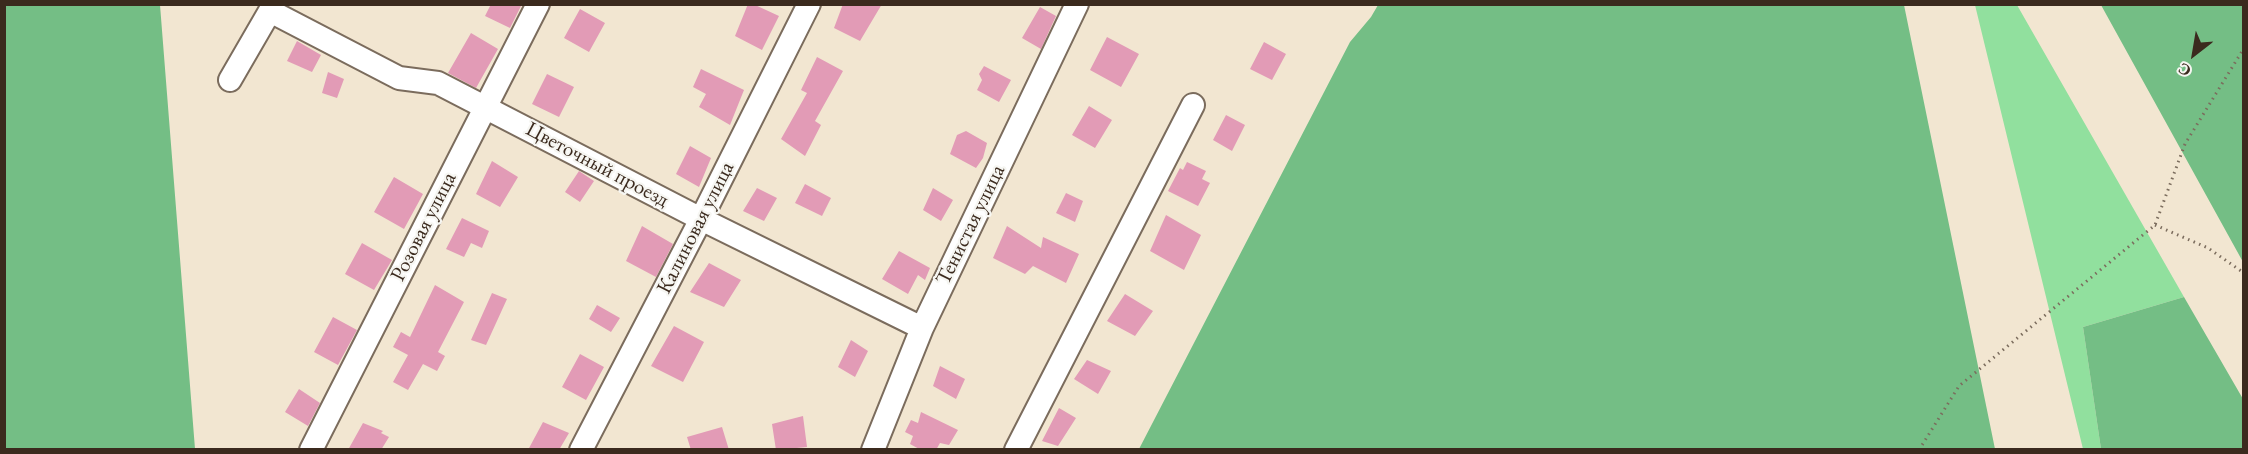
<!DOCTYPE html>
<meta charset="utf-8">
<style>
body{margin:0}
#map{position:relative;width:2248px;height:454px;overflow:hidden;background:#f2e6d1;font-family:"EB Garamond",serif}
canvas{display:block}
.frame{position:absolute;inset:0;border:6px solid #3b2a1e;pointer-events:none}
.north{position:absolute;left:2164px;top:24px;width:60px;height:60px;-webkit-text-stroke:4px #f6f6f2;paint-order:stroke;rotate:211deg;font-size:16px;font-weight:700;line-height:24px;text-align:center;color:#3b2a1e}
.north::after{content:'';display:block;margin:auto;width:21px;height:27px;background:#3b2a1e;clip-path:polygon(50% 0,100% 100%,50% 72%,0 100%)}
</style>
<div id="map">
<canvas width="2248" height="454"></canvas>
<div class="frame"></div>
<div class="north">С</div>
</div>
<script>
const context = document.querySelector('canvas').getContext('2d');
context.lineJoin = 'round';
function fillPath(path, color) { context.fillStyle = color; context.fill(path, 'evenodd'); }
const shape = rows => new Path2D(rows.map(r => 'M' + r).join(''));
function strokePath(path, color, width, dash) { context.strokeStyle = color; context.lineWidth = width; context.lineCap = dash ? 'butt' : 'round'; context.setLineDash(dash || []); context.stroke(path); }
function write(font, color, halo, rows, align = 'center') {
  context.font = font + ' "EB Garamond",serif'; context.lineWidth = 4.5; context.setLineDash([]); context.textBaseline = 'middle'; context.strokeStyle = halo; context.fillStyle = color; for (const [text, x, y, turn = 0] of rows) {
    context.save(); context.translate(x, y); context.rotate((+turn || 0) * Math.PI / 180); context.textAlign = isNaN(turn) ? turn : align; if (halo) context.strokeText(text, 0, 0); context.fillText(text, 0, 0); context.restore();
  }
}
fillPath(shape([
 [1975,5,2017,5,2184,297,2083,327,2101,449,2083,449]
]), '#91e09e');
fillPath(shape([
 [4,5,160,5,195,449,5,449],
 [1378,5,1904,5,1995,449,1139,449,1350,42,1371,17],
 [2101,5,2243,5,2243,262],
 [2184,297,2243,399,2243,449,2101,449,2083,327]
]), '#74be85');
fillPath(shape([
 [491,4,522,4,510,28,485,16],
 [748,4,753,4,779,16,762,50,735,36],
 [843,4,882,4,860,41,834,28],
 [1040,7,1056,16,1041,49,1022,38],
 [580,9,605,23,589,52,564,38],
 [471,33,498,49,476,88,448,73],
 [1107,37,1139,54,1121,87,1090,70],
 [297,41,321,55,312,72,287,61],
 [1264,42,1286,54,1272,80,1250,69],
 [817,57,843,71,815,121,821,125,805,156,781,139,807,93,801,90],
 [984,66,1011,80,999,102,977,90,982,80,979,74],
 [701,69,744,90,730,125,699,107,706,94,693,87],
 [328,72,344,79,337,98,322,93],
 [547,74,574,87,559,117,532,104],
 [1089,106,1112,120,1095,148,1072,135],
 [1226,115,1245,125,1232,151,1213,140],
 [966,131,987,143,983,158,976,168,950,154,957,135],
 [690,146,711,158,699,187,676,174],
 [492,161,518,177,500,207,476,194],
 [1187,162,1206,171,1202,179,1210,183,1198,206,1168,191,1180,168,1183,170],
 [579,171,594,181,580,202,565,192],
 [394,177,423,194,404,229,374,212],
 [805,184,831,198,822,216,795,203],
 [757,188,777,198,764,221,743,211],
 [933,188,953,200,941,221,923,210],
 [1066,193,1083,201,1075,222,1056,213],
 [1166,215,1201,235,1184,270,1150,251],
 [462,218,489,231,482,248,471,243,464,257,446,249],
 [642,226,673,244,656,277,626,261],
 [1007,226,1041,248,1043,237,1079,254,1066,283,1033,266,1025,274,993,258],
 [362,243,392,260,374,290,345,274],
 [899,251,930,268,925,280,918,275,908,294,882,279],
 [709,263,741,280,724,307,690,292],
 [435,285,464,302,438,352,445,356,437,371,423,364,408,390,393,382,408,355,393,347,401,332,410,337],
 [492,293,507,299,486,345,471,340],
 [1125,294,1153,311,1135,336,1107,321],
 [597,305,620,318,611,332,589,319],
 [333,317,357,330,338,365,314,352],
 [674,326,704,342,683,382,651,366],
 [851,340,868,351,855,377,838,367],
 [580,354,604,367,586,400,562,387],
 [1087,360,1111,371,1098,394,1074,379],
 [940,366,965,379,956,399,933,386],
 [299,389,320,403,308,426,285,412],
 [1059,408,1076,418,1058,446,1042,441],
 [921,412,958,430,949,445,940,443,936,450,921,450,910,444,913,436,905,432,911,420,918,423],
 [803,416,807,447,776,450,772,424],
 [543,422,569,433,559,450,528,450],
 [363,423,383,431,381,433,389,437,381,450,348,450],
 [722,427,729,450,691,450,687,437]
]), '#e29bb6');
const minor = shape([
 [270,11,399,78,438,83,701,219,922,328],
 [230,80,274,4],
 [311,450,538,4],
 [581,450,701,219,809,4],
 [873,450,922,328,1077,4],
 [1016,450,1193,105]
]);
strokePath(minor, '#7b6c5d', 26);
strokePath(shape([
 [2155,225,2208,248,2244,273],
 [1919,450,1959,386,2155,225,2185,144,2244,48]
]), '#7b6c5d', 3, [1.5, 4.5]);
strokePath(minor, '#fff', 22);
write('21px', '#3b2a1e', '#f6f6f2', [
 ["Цветочный проезд",597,165,28],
 ["Тенистая улица",971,225,-64],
 ["Розовая улица",424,227,-63],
 ["Калиновая улица",696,228,-63]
]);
</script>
